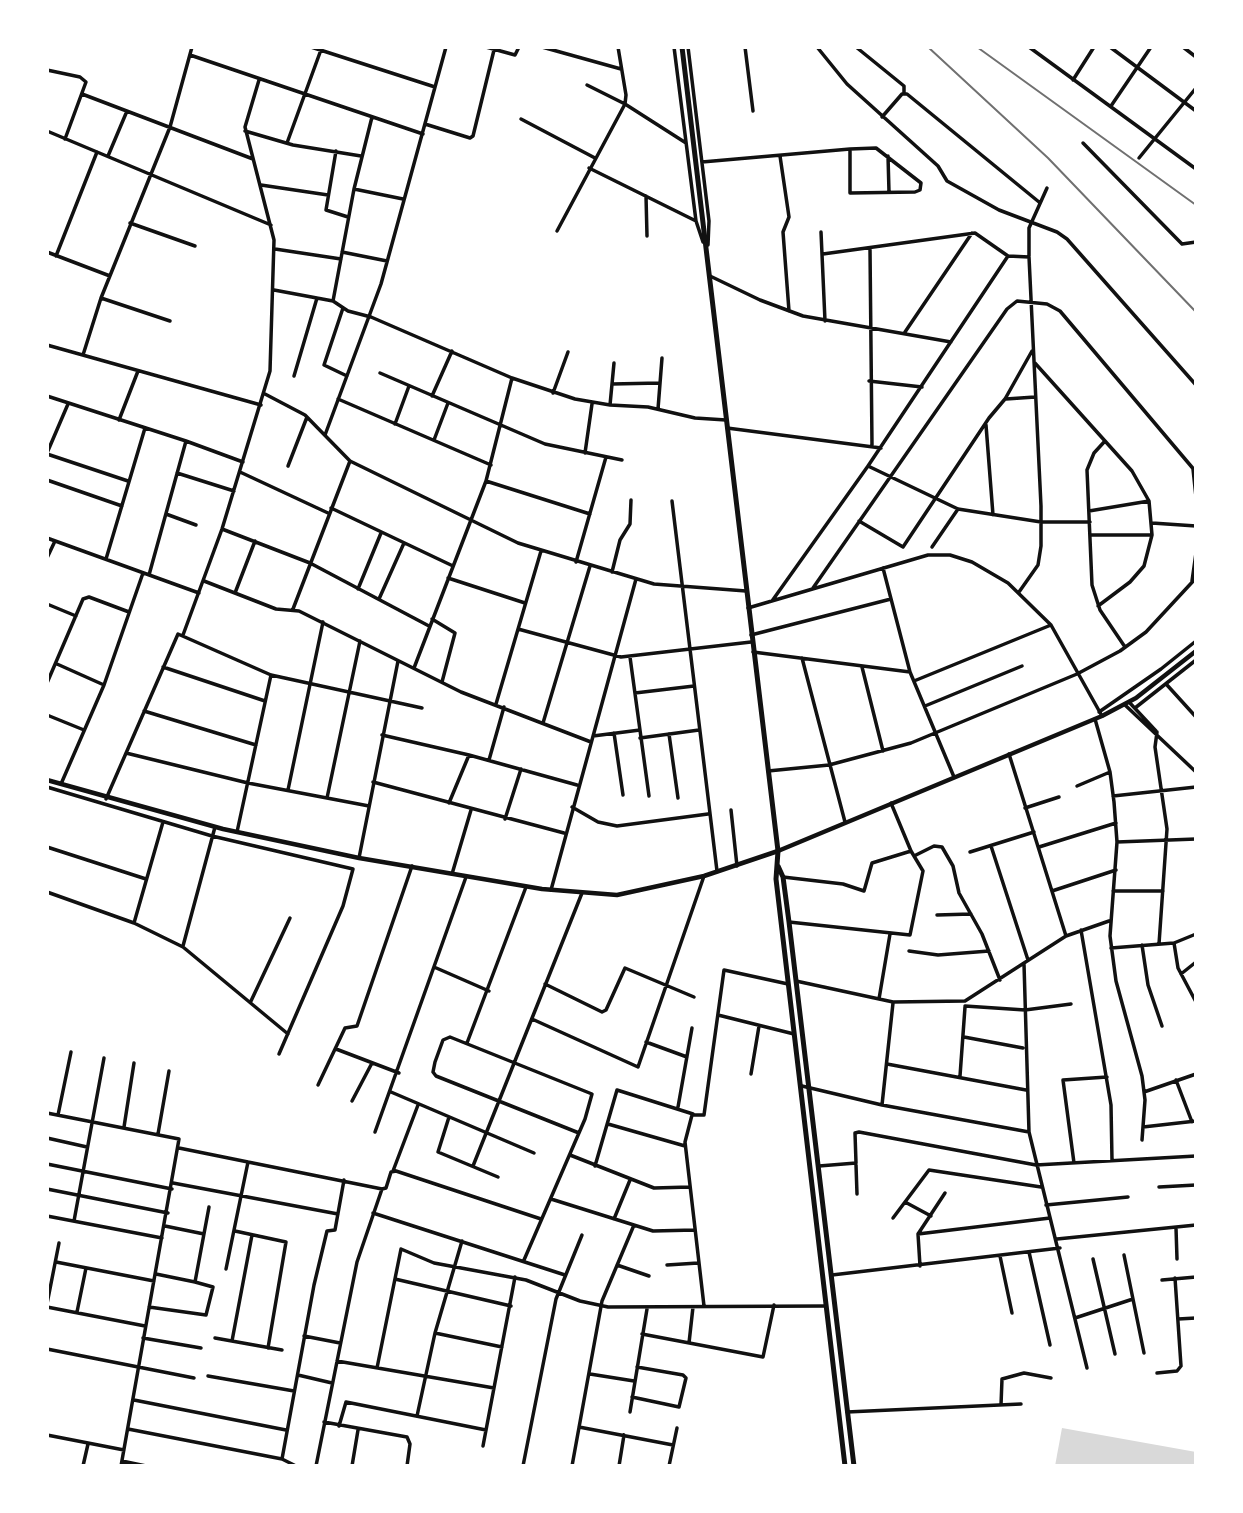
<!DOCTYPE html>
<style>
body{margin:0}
#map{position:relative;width:1243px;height:1513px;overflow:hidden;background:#fff;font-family:Quicksand,sans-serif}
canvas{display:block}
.frame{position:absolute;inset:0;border:49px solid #fff;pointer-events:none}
</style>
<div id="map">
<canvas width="1243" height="1513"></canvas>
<div class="frame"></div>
</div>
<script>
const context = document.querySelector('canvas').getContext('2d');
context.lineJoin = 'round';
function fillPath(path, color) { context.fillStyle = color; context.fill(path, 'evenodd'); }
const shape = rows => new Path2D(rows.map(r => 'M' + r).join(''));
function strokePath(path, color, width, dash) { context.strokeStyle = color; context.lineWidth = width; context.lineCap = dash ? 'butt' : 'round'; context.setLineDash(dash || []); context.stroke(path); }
fillPath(shape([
 [1062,1428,1196,1452,1196,1466,1055,1466]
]), '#d9d9d9');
strokePath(shape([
 [311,47,435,87],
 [486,47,515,55,519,47],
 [542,47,621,69],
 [674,47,696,221],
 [688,47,709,221,708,245],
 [745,47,753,111],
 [817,47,847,84,938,166,947,181,999,210,1057,232,1067,239,1196,385],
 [856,47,904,86,904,93],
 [1029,47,1196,169],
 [1110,47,1196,111],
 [1183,47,1196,57],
 [190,55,423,134],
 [47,70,80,77,86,82,65,139],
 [1073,80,1094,47],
 [587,85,625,104,686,143],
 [82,94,253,159],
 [1111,106,1151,47],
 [882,117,902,94,907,94,1039,202],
 [521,119,595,158],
 [425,124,470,138,473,136,494,50],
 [47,131,271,225],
 [245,131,293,145,361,156],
 [287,143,322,47],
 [1083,143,1182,244,1196,242],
 [336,151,326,210,348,217],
 [108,156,127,111],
 [780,156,789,217,783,232,789,311],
 [888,156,889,192],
 [1139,158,1196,88],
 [702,162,850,149,876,148,921,183,920,190,915,192,850,193,850,149],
 [589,168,696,221,703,242],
 [261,185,328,195],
 [354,189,403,199],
 [646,196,647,236],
 [130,223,195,246],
 [557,231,625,104,626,95,618,47],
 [821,232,825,321],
 [275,249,341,259],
 [870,249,872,445],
 [47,252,110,276],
 [342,252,387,261],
 [823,254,975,233,1008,256],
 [56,256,97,152],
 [1029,256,1029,228,1047,188],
 [710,276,760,300,803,316,951,342],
 [274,290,333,301,348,311,371,317,512,378,575,399,610,405,648,407,695,418,726,420],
 [101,298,170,321],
 [333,301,354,189,372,117],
 [343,308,324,365,347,376],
 [905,332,972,233],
 [47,345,261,405],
 [83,355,101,298,170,127,192,47],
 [1034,362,1132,471,1149,501,1152,535,1144,566,1130,582,1098,606],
 [380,373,545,444,622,460],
 [294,376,317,298],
 [869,381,922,387],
 [612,384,660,383],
 [553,393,568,352],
 [265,394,305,415,350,461,518,543,654,584,746,591],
 [47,396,186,441,243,462],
 [432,396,452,351],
 [338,399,491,465],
 [1006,399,1035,397],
 [610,405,614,363],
 [658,409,662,358],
 [119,420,138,371],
 [395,424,409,386],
 [986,425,993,515],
 [727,428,881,448],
 [325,435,381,284,446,47],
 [434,440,448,403],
 [1105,441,1094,453,1087,470,1092,585,1100,610,1125,647],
 [47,453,68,404],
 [585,453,592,404],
 [47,454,128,481],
 [288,466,307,417],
 [1193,469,1196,497],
 [240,472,328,513],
 [177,473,234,491],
 [47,480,122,506],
 [486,481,590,514],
 [672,501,717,871],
 [331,508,453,566],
 [1089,511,1149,501],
 [166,514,196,525],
 [859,521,903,547,989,418,1005,399,1032,351],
 [1152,523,1196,526],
 [222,529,310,563,429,626],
 [1090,535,1151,535],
 [47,538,199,593],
 [932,547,958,509],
 [47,558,55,541],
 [106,559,145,428],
 [576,562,606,457],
 [883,568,910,672,954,777],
 [612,572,620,540,630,524,631,500],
 [149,575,186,441],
 [448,578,525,603],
 [204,581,276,609,299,611,461,692,591,742],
 [1192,581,1196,553],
 [813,588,1007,309,1017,301,1047,304,1060,311,1196,472],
 [358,589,381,533],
 [1019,592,1038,565,1041,546,1041,506,1029,257,1008,256,868,466,958,509,1041,522,1090,522],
 [235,593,255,541],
 [379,599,404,543],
 [772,601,868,466],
 [47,604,76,616],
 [748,608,928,555,950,555,972,562,1008,583,1051,625,1102,716],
 [293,609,350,461],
 [432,619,455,633,442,682],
 [518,629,621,657,751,642],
 [183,635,222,529,270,371,274,240,245,127,259,80],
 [751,635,891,599],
 [753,652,910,672],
 [630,657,649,796],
 [802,658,845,822],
 [57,664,104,685],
 [163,667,265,701],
 [862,667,883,751],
 [414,668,486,481,512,378],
 [914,681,1051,625],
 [47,683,83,599,89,597,129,612],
 [1167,685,1196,717],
 [635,693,694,686],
 [1129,702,1156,731],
 [496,704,541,551],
 [1125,705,1196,772],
 [925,706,1022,666],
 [1135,708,1196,660],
 [144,711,256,745],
 [1099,712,1161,669,1196,641],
 [47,715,84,730],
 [1095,719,1110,772,1114,802,1117,842,1110,936,1116,981,1142,1076,1145,1100,1142,1140],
 [543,723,590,566],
 [1157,732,1155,747,1167,829,1159,944],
 [614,733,623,795],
 [669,734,678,798],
 [382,735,469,755,577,785],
 [593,736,640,730],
 [640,738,699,730],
 [126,753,248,783,369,806],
 [1009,754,1066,936],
 [489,760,504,707],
 [768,771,829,765,911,743,1077,674,1120,651,1146,632,1196,578],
 [373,782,564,833],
 [61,784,104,685,143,573],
 [1077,786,1110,772],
 [47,787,212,836,353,869,343,906,279,1054],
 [288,790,323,622],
 [1113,796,1196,787],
 [327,798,360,641],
 [106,799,178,634,271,675,422,708],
 [449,803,469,755],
 [572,807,598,822,617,826,708,814],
 [1025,808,1059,797],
 [731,810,737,866],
 [505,819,521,769],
 [237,832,271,675],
 [1117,842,1196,839],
 [991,846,1028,960],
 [47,847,146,879],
 [1039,847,1116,823],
 [970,852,1034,832],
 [914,856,934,846,942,847,953,866,959,893,982,934,1000,980],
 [359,858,398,661],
 [452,874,471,810],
 [783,877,843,884,864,891,872,863,911,851],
 [551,890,636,579],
 [1052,891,1116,870],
 [1113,891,1163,891],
 [47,892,134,923,183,947,288,1034],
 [937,915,971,914],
 [789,922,910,935,923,871,911,851,891,803],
 [134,923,163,822],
 [1081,930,1111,1105,1112,1160],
 [1174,943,1178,968,1196,1002],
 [1142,945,1148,985,1162,1026],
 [183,946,215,827],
 [1111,948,1174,943,1196,934],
 [909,951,938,955,989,951],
 [1024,964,1029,1132,1087,1368],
 [434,967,489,991],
 [1181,974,1196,962],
 [796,981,893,1002,965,1001,1066,936,1109,921],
 [545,984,602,1012,606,1010,625,968,694,997],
 [879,999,890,934],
 [251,1001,290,918],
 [965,1006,1025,1010,1071,1004],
 [718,1015,794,1034],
 [532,1019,638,1067,704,876],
 [964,1037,1023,1048],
 [646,1042,687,1057],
 [467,1043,526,887],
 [336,1049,399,1073],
 [887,1064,1026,1090],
 [751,1074,759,1026],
 [960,1076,965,1007],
 [1176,1080,1192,1122],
 [318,1085,345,1028,357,1026,412,866],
 [802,1086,882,1105,1029,1132],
 [391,1092,534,1153],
 [1144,1092,1196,1074],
 [352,1101,372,1063],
 [882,1105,893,1003],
 [678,1107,692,1028],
 [47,1113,179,1139,121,1466],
 [58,1115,71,1052],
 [449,1117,438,1152,498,1177],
 [608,1124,685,1146],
 [124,1127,134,1063],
 [1143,1127,1196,1121],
 [375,1132,466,877],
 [158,1134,169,1071],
 [47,1138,87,1147],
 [179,1148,248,1162],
 [570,1155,654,1188,690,1187],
 [1074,1163,1063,1080,1107,1077],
 [47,1164,172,1189],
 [856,1165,857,1194],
 [473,1166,582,893],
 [595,1166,617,1090,693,1114],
 [819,1166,856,1163,855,1133,859,1132,1036,1165,1196,1156],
 [393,1171,418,1105],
 [173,1183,338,1214],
 [1159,1187,1196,1185],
 [47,1189,168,1213],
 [551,1199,653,1231,695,1230],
 [905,1202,931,1216],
 [1046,1205,1128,1197],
 [373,1213,565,1275],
 [47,1216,162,1238],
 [893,1218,929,1170,1041,1187],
 [614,1219,630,1180],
 [74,1221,104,1058],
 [165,1226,204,1234],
 [1176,1228,1177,1259],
 [235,1231,286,1242,268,1348],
 [918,1234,1050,1218],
 [1057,1239,1196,1225],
 [1029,1252,1050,1345],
 [1124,1255,1144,1353],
 [1000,1256,1012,1313],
 [1093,1259,1115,1354],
 [524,1260,585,1119,592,1094,450,1037,443,1040,435,1062,433,1072,436,1076,579,1133],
 [56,1262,154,1281],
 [617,1265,649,1276],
 [667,1265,698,1263],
 [920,1266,918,1234,945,1193],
 [226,1269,248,1162,382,1189,386,1188,391,1172,396,1171,541,1219],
 [156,1274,195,1282,209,1207],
 [832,1275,1060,1248],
 [395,1279,511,1306],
 [1162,1280,1196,1277],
 [47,1304,59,1243],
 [704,1306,685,1142,692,1115,704,1115,724,970,788,984],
 [47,1307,145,1326],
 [149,1307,206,1315,213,1287,195,1282],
 [77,1312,86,1268],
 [1075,1318,1133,1299],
 [1178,1319,1196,1318],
 [435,1333,502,1347],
 [642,1334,763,1357,774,1305],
 [304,1336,340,1343],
 [143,1338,201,1348],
 [215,1338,282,1350],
 [232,1341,252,1235],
 [689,1343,693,1307],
 [47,1349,194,1378],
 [337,1361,494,1388],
 [377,1368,401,1249,434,1263,526,1280,580,1301,608,1307,826,1306],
 [1157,1373,1177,1371,1181,1366,1175,1278],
 [590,1374,634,1381],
 [298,1375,332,1383],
 [208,1376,294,1391],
 [632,1397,679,1407,686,1378,683,1375,637,1367],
 [134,1400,286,1430],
 [1001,1405,1002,1379,1024,1373,1051,1378],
 [630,1412,647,1309],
 [847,1412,1021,1404],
 [417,1416,435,1333,462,1241],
 [324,1422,407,1437,410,1444,407,1466],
 [339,1426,346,1402,486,1430],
 [579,1427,673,1445],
 [128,1429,282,1459,296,1466],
 [47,1435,124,1450],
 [483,1446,515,1277],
 [282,1459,314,1285,327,1231,335,1230,344,1180],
 [122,1461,146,1466],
 [83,1466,88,1444],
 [316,1466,357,1262,382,1189],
 [352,1466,358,1430],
 [523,1466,556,1299,582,1235],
 [572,1466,602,1301,634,1225],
 [619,1466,624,1435],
 [669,1466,677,1428]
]), '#111', 3.5);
strokePath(shape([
 [47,780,223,829,359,858,542,889,617,895,704,876,778,851,1102,716,1136,698,1196,651]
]), '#111', 4.5);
strokePath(shape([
 [682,47,778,851,776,879,845,1466],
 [778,866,783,877,789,922,854,1466]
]), '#111', 5);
strokePath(shape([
 [928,47,1048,158,1196,312],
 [977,47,1196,205]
]), '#707070', 2);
</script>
